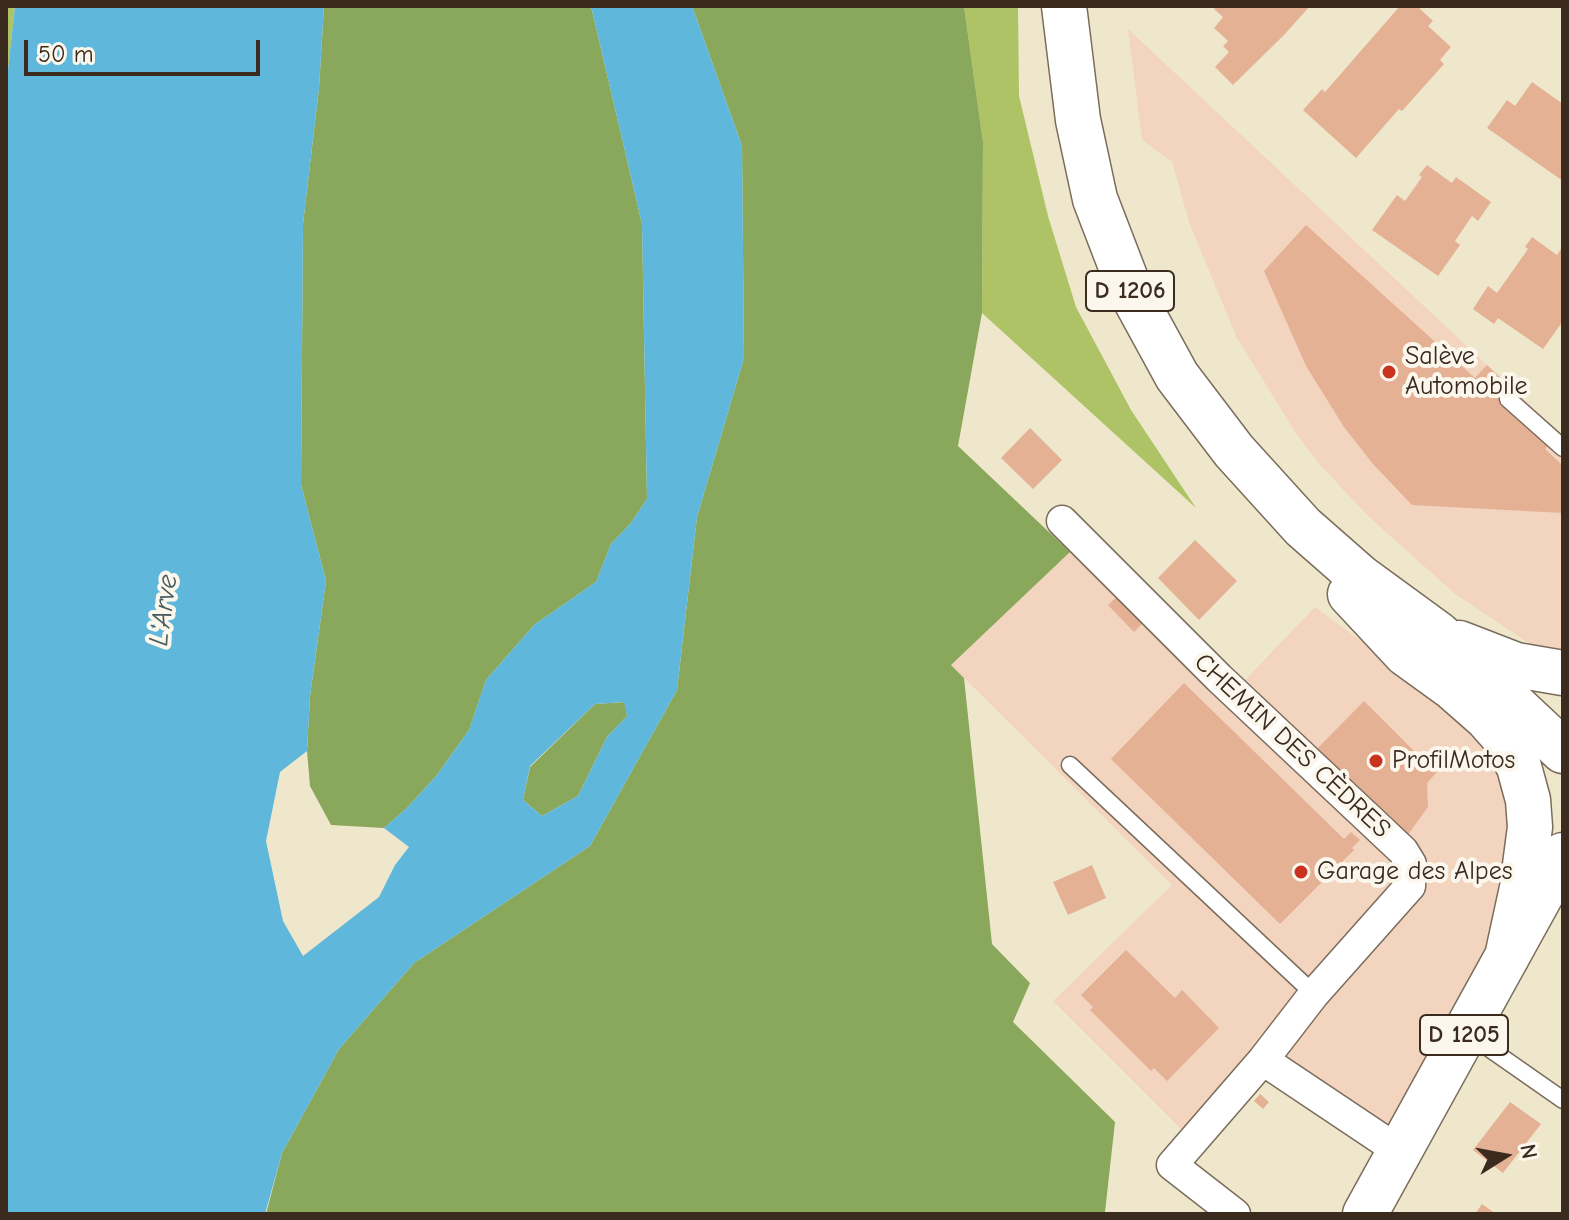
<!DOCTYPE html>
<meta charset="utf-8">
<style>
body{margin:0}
#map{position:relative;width:1569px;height:1220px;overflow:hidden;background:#efe7cb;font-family:"Comic Neue",sans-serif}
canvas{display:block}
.frame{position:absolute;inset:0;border:8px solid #3b2a1e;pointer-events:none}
.north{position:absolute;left:1465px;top:1116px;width:80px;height:80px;-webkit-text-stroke:6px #fbf7ec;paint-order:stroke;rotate:79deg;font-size:22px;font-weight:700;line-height:32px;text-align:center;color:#3b2a1e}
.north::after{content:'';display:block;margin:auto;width:28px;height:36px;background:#3b2a1e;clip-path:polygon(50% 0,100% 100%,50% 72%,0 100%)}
.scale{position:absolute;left:24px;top:40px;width:236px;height:36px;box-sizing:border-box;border:4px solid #3b2a1e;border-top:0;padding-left:10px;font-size:24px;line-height:28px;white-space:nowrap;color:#3b2a1e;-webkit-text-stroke:6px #fbf7ec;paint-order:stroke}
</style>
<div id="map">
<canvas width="1569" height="1220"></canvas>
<div class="frame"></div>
<div class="north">N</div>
<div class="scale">50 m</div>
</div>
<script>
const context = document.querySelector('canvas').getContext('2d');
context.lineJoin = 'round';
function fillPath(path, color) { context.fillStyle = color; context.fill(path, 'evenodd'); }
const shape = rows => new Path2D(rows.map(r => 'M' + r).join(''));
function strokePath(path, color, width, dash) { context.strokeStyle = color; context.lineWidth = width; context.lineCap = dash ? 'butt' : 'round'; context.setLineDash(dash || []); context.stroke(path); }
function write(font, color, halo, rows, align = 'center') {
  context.font = font + ' "Comic Neue",sans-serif'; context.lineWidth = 8; context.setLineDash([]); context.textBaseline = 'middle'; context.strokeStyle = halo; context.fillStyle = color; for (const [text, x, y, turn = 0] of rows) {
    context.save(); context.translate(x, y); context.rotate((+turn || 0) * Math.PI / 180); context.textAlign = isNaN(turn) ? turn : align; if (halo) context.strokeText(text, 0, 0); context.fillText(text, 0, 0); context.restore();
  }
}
fillPath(shape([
 [1128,29,1563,436,1563,656,1556,658,1524,640,1454,593,1369,517,1321,466,1295,432,1236,336,1189,222,1172,162,1142,140],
 [1070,552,1222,697,1244,681,1315,607,1394,665,1493,744,1518,807,1504,933,1395,1149,1264,1060,1183,1131,1053,1001,1172,885,951,665]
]), '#f3d4bf');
fillPath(shape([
 [6,6,15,6,6,89],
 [964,6,1018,6,1019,96,1048,216,1076,307,1131,410,1196,508,982,313,983,142]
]), '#aec266');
fillPath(shape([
 [324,6,591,6,642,224,647,499,631,523,611,544,596,582,534,625,486,680,469,730,437,775,407,808,384,828,331,825,310,786,307,751,310,696,326,581,301,485,303,224,319,88],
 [692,6,964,6,983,142,982,313,958,446,1070,552,951,665,964,678,992,944,1030,983,1013,1022,1115,1122,1105,1212,1102,1214,266,1214,282,1153,339,1049,414,963,590,846,677,690,697,517,744,358,742,146],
 [625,702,627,716,607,737,578,796,542,816,523,800,530,767,595,704]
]), '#8aa85b');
fillPath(shape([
 [15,6,324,6,319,88,303,224,301,485,326,581,310,696,307,751,280,772,266,841,283,921,303,956,379,897,395,865,409,847,384,828,407,808,437,775,469,730,486,680,534,625,596,582,611,544,631,523,647,499,642,224,591,6,692,6,742,146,744,358,697,517,677,690,590,846,414,963,339,1049,282,1153,265,1214,6,1214,6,89],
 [624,702,627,716,607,737,578,796,542,816,523,800,530,766,595,704]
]), '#5fb7dc');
fillPath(shape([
 [1217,6,1310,6,1284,35,1233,85,1215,67,1229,52,1223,46,1228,41,1214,28,1223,17,1214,9],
 [1400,6,1417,6,1433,21,1428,26,1451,47,1440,60,1444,64,1402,111,1399,109,1356,158,1303,110,1322,89,1325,92],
 [1532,82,1563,104,1563,181,1487,128,1507,100,1515,106],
 [1427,165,1452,183,1456,177,1491,202,1478,221,1472,216,1455,241,1460,245,1438,276,1372,230,1397,195,1405,201,1422,177,1419,175],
 [1306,225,1475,378,1487,365,1513,389,1503,403,1549,445,1545,449,1563,466,1563,513,1412,505,1373,464,1344,427,1306,366,1264,271],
 [1532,237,1557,255,1561,249,1563,250,1563,321,1543,349,1498,318,1494,324,1473,309,1488,286,1497,293,1528,249,1525,247],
 [1030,428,1062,460,1033,489,1001,458],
 [1195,540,1237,581,1199,620,1158,578],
 [1123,591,1148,618,1134,632,1108,605],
 [1184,683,1344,839,1351,832,1360,840,1352,848,1354,850,1280,924,1111,759],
 [1364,701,1436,773,1427,783,1428,807,1407,836,1316,750],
 [1092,865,1106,898,1068,915,1053,882],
 [1126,950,1175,998,1182,990,1219,1028,1167,1081,1154,1068,1151,1071,1090,1010,1093,1007,1081,995],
 [1260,1094,1269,1102,1263,1109,1254,1101],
 [1510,1102,1541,1124,1503,1173,1473,1150],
 [1482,1204,1496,1214,1475,1214]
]), '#e4b194');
const service = shape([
 [1508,399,1563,448],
 [1070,765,1314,994],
 [1490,1049,1563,1100]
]);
const minor = shape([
 [1062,521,1219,678,1403,851,1411,864,1410,886,1314,994,1263,1060,1172,1165,1235,1214],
 [1263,1060,1399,1151]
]);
const primary = shape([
 [1064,6,1078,120,1095,199,1130,290,1177,376,1234,451,1303,527,1360,577,1438,634,1563,751],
 [1350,594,1406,654,1453,688,1486,717,1502,735,1519,767,1528,800,1530,827,1522,888,1507,957],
 [1459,643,1516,665,1563,673],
 [1365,1214,1563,855]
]);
strokePath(service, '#7a6c5b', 19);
strokePath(minor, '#7a6c5b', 33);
strokePath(primary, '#7a6c5b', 47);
strokePath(service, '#fff', 16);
strokePath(minor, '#fff', 30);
strokePath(primary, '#fff', 44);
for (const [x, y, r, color] of [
 [1389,372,8,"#c8321e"],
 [1376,761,8,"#c8321e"],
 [1301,872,8,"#c8321e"]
]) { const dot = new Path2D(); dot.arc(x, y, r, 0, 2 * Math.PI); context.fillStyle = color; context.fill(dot); strokePath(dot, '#fbf7ec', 3); }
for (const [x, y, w] of [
 [1130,291,88],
 [1464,1035,88]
]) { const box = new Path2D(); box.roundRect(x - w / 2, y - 20, w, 40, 6); context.fillStyle = '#fbf7ec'; context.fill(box); strokePath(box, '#3b2a1e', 2); }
write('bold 24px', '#3b2a1e', null, [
 ["D 1206",1130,291],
 ["D 1205",1464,1035]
]);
write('26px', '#3b2a1e', '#fbf7ec', [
 ["Salève",1405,357],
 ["Automobile",1405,387],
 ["ProfilMotos",1392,761],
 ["Garage des Alpes",1317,872]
], 'left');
write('26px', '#3b2a1e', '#fbf7ec', [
 ["CHEMIN DES CÈDRES",1292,746,43]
]);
write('italic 28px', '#485b60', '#fbf7ec', [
 ["L'Arve",164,610,-82]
]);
</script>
